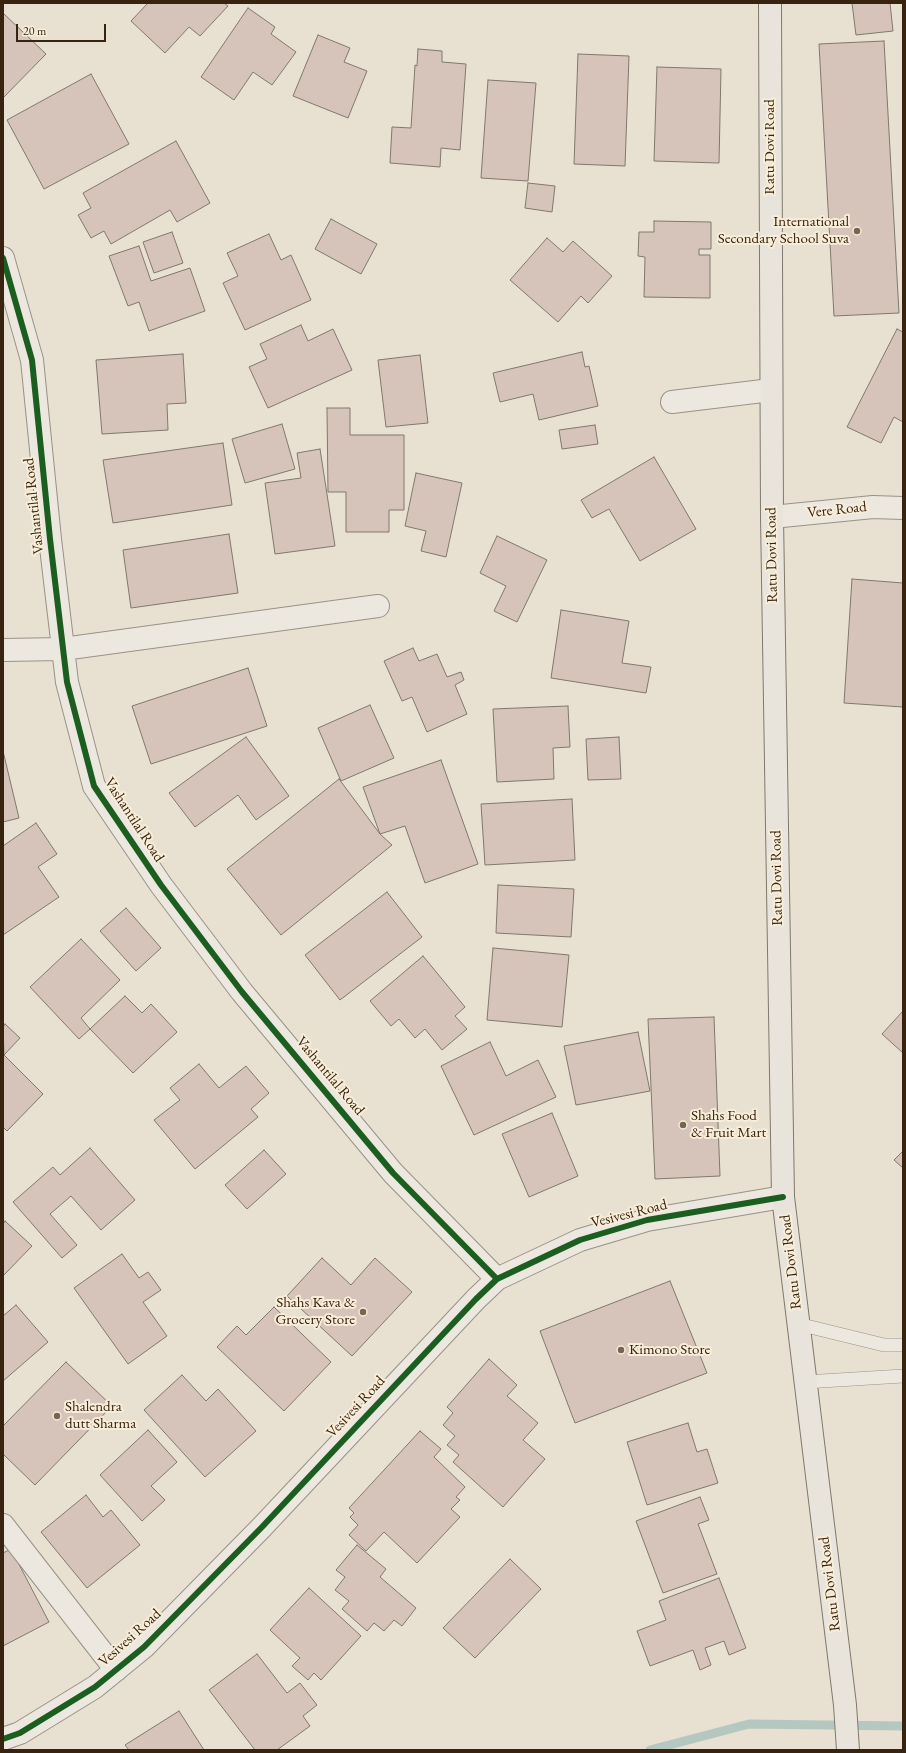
<!DOCTYPE html>
<style>
body{margin:0}
#map{position:relative;width:906px;height:1753px;overflow:hidden;background:#e8e0d0;font-family:"EB Garamond",serif}
canvas{display:block}
.frame{position:absolute;inset:0;border:4px solid #37230f;pointer-events:none}
.scale{position:absolute;left:16px;top:24px;width:90px;height:18px;box-sizing:border-box;border:2px solid #37230f;border-top:0;padding-left:5px;font-size:12px;line-height:14px;white-space:nowrap;color:#37230f;-webkit-text-stroke:3px #f7edd9;paint-order:stroke}
</style>
<div id="map">
<canvas width="906" height="1753"></canvas>
<div class="frame"></div>
<div class="scale">20 m</div>
</div>
<script>
const context = document.querySelector('canvas').getContext('2d');
context.lineJoin = 'round';
const shape = rows => new Path2D(rows.map(r => 'M' + r).join(''));
function strokePath(path, color, width, dash) { context.strokeStyle = color; context.lineWidth = width; context.lineCap = dash ? 'butt' : 'round'; context.setLineDash(dash || []); context.stroke(path); }
function fillPath(path, color) { context.fillStyle = color; context.fill(path, 'evenodd'); }
function write(font, color, halo, rows, align = 'center') {
  context.font = font + ' "EB Garamond",serif'; context.lineWidth = 4; context.setLineDash([]); context.textBaseline = 'middle'; context.strokeStyle = halo; context.fillStyle = color; for (const [text, x, y, turn = 0] of rows) {
    context.save(); context.translate(x, y); context.rotate((+turn || 0) * Math.PI / 180); context.textAlign = isNaN(turn) ? turn : align; if (halo) context.strokeText(text, 0, 0); context.fillText(text, 0, 0); context.restore();
  }
}
strokePath(shape([
 [650,1750,749,1724,903,1726]
]), '#b4c8c1', 9);
const building = shape([
 [148,3,224,3,228,6,200,36,189,27,165,53,131,21,148,3],
 [852,3,890,3,893,31,856,35,852,3],
 [248,8,275,27,271,34,296,52,272,85,253,72,234,100,201,77,248,8],
 [3,13,46,54,3,98,3,13],
 [318,35,350,48,344,62,367,71,348,118,293,96,318,35],
 [884,41,899,313,834,316,819,44,884,41],
 [418,49,442,51,442,62,466,64,460,150,441,148,440,167,390,163,392,127,411,128,415,65,417,66,418,49],
 [578,54,629,56,625,166,574,164,578,54],
 [657,67,721,69,719,163,654,161,657,67],
 [91,74,129,144,44,189,7,120,91,74],
 [488,80,536,83,528,181,481,178,488,80],
 [176,141,210,203,177,222,170,210,111,244,104,231,91,238,78,215,91,208,83,193,176,141],
 [528,183,555,186,552,212,525,208,528,183],
 [331,219,377,244,361,274,315,249,331,219],
 [654,221,711,222,711,249,699,249,699,255,710,255,710,298,644,297,645,257,638,256,639,232,654,232,654,221],
 [172,232,183,263,154,273,143,242,172,232],
 [269,234,281,260,291,255,311,300,245,330,223,283,238,276,227,253,269,234],
 [547,238,563,252,573,241,612,276,588,303,581,296,558,322,510,280,547,238],
 [139,246,151,281,190,268,205,311,149,331,139,302,128,306,109,256,139,246],
 [301,325,308,341,333,329,352,370,268,408,249,367,267,359,260,344,301,325],
 [897,329,903,332,903,422,894,417,881,443,847,427,897,329],
 [582,352,585,367,589,366,598,406,539,420,533,394,500,402,493,373,582,352],
 [183,354,186,403,167,404,168,430,102,434,96,360,183,354],
 [420,355,428,423,386,427,378,360,420,355],
 [327,408,350,408,350,435,404,435,404,510,389,510,389,532,346,532,346,492,328,492,327,408],
 [282,424,295,469,245,483,232,439,282,424],
 [595,425,598,444,562,449,559,430,595,425],
 [223,443,232,505,113,523,103,460,223,443],
 [320,449,335,546,275,554,265,483,301,478,297,453,320,449],
 [654,457,696,529,640,561,609,509,592,518,581,500,654,457],
 [416,473,462,483,446,557,421,551,426,531,405,526,416,473],
 [229,534,238,593,131,608,123,550,229,534],
 [497,536,547,560,517,622,494,611,506,586,480,573,497,536],
 [852,579,903,583,903,707,844,703,852,579],
 [561,610,629,621,622,663,651,667,646,693,551,678,561,610],
 [413,648,419,661,437,654,447,677,461,672,464,680,455,685,467,714,427,732,412,697,402,701,384,661,413,648],
 [248,668,267,726,151,764,132,706,248,668],
 [370,705,394,758,341,781,318,728,370,705],
 [568,706,570,747,553,748,554,779,497,782,493,709,568,706],
 [246,737,289,796,256,820,238,795,195,827,169,793,246,737],
 [619,737,621,779,588,780,586,739,619,737],
 [3,751,19,818,3,822,3,751],
 [441,760,478,864,425,883,405,826,380,834,363,787,441,760],
 [339,779,380,834,392,845,281,935,227,869,339,779],
 [572,799,575,860,485,865,481,804,572,799],
 [36,823,57,854,38,867,59,897,3,935,3,846,36,823],
 [498,885,574,889,571,937,496,933,498,885],
 [387,892,422,937,340,1000,305,955,387,892],
 [126,908,161,948,136,971,100,931,126,908],
 [81,939,120,980,81,1018,90,1029,79,1039,30,987,81,939],
 [493,948,569,955,562,1027,487,1020,493,948],
 [423,956,465,1007,455,1016,467,1029,442,1050,425,1029,415,1038,399,1019,391,1026,370,1001,423,956],
 [125,996,142,1013,151,1004,177,1032,133,1073,90,1029,125,996],
 [903,1011,903,1053,882,1034,903,1011],
 [714,1017,720,1176,655,1179,648,1019,714,1017],
 [5,1024,20,1038,4,1055,3,1027,5,1024],
 [638,1032,650,1091,576,1105,564,1046,638,1032],
 [490,1042,506,1076,538,1060,556,1097,474,1135,441,1066,490,1042],
 [3,1054,43,1094,7,1131,3,1127,3,1054],
 [199,1064,219,1088,246,1066,269,1093,251,1109,258,1117,195,1169,154,1120,180,1100,170,1088,199,1064],
 [552,1113,578,1176,529,1197,502,1134,552,1113],
 [90,1148,135,1200,101,1230,71,1196,50,1214,77,1245,62,1258,13,1202,53,1167,60,1175,90,1148],
 [264,1150,286,1174,247,1209,225,1185,264,1150],
 [903,1151,903,1168,894,1160,903,1151],
 [5,1221,32,1246,3,1276,3,1224,5,1221],
 [122,1254,139,1278,148,1272,161,1290,143,1302,167,1336,128,1364,74,1288,122,1254],
 [322,1258,351,1285,375,1258,412,1292,352,1356,287,1296,322,1258],
 [670,1281,707,1373,575,1423,540,1331,670,1281],
 [16,1305,48,1342,3,1381,3,1316,16,1305],
 [274,1307,331,1362,284,1411,217,1347,237,1326,246,1335,274,1307],
 [489,1359,517,1385,507,1396,538,1423,523,1440,545,1459,503,1507,453,1462,459,1455,447,1445,455,1436,443,1425,453,1413,447,1407,489,1359],
 [66,1362,112,1406,35,1485,3,1454,3,1426,66,1362],
 [182,1375,206,1401,218,1389,256,1431,205,1477,144,1410,182,1375],
 [688,1423,697,1452,707,1449,718,1483,647,1505,627,1442,688,1423],
 [148,1430,177,1462,151,1486,165,1500,142,1521,100,1475,148,1430],
 [420,1431,441,1449,434,1457,465,1487,456,1497,460,1500,451,1509,460,1517,417,1563,384,1532,366,1551,349,1535,358,1525,350,1517,354,1513,349,1508,420,1431],
 [86,1495,103,1517,111,1510,140,1545,87,1588,41,1532,86,1495],
 [700,1497,709,1520,698,1524,717,1574,663,1593,636,1521,700,1497],
 [357,1545,386,1569,380,1577,416,1608,402,1626,394,1620,384,1631,374,1623,367,1631,342,1609,349,1601,335,1590,345,1577,336,1570,357,1545],
 [11,1549,49,1622,3,1646,3,1553,11,1549],
 [510,1559,541,1589,475,1658,443,1628,510,1559],
 [719,1578,746,1648,729,1655,724,1641,705,1648,711,1665,700,1670,693,1650,650,1666,637,1631,666,1620,659,1601,719,1578],
 [309,1588,361,1636,321,1680,314,1673,308,1680,292,1666,300,1658,270,1630,309,1588],
 [257,1654,287,1693,300,1683,317,1705,303,1716,310,1726,277,1750,255,1750,209,1690,257,1654],
 [179,1711,204,1750,129,1750,125,1745,179,1711]
]);
fillPath(building, '#d6c4bb');
strokePath(building, '#80786d', 1);
const service = shape([
 [798,1324,884,1345,903,1345],
 [805,1382,903,1376]
]);
const minor = shape([
 [3,258,32,360,50,539,67,682,94,786,161,885,242,992,393,1173,497,1279],
 [672,402,771,390],
 [772,517,873,507,903,508],
 [3,650,63,649,378,606],
 [3,1525,116,1670]
]);
const tertiary = shape([
 [3,1739,20,1733,95,1687,144,1647,262,1527,476,1299,497,1279,580,1240,647,1220,783,1197]
]);
const primary = shape([
 [770,3,772,517,783,1197,845,1705,848,1750]
]);
strokePath(service, '#999286', 14);
strokePath(minor, '#999286', 24);
strokePath(tertiary, '#999286', 24);
strokePath(primary, '#80786d', 24);
strokePath(service, '#ece8e0', 13);
strokePath(minor, '#ece8e0', 22);
strokePath(tertiary, '#ece8e0', 22);
strokePath(primary, '#e9e4db', 22);
strokePath(shape([
 [3,258,32,360,50,539,67,682,94,786,161,885,242,992,393,1173,497,1279],
 [3,1739,20,1733,95,1687,144,1647,262,1527,476,1299,497,1279,580,1240,647,1220,783,1197]
]), '#1b5e20', 6);
for (const [x, y, r, color] of [
 [857,231,4,"#756553"],
 [683,1125,4,"#756553"],
 [363,1312,4,"#756553"],
 [621,1350,4,"#756553"],
 [57,1416,4,"#756553"]
]) { const dot = new Path2D(); dot.arc(x, y, r, 0, 2 * Math.PI); context.fillStyle = color; context.fill(dot); strokePath(dot, '#f7edd9', 1.5); }
write('15px', '#37230f', '#f7edd9', [
 ["Ratu Dovi Road",770,147,-90],
 ["Vashantilal Road",34,506,-96],
 ["Vere Road",837,510,-6],
 ["Ratu Dovi Road",772,555,-91],
 ["Vashantilal Road",134,820,57],
 ["Ratu Dovi Road",777,878,-91],
 ["Vashantilal Road",330,1076,50],
 ["Vesivesi Road",629,1214,-14],
 ["Ratu Dovi Road",791,1262,-97],
 ["Vesivesi Road",356,1407,-47],
 ["Ratu Dovi Road",830,1584,-97],
 ["Vesivesi Road",130,1638,-42]
]);
write('15px', '#37230f', '#f7edd9', [
 ["International",849,222,"right"],
 ["Secondary School Suva",849,239,"right"],
 ["Shahs Food",691,1116],
 ["& Fruit Mart",691,1133],
 ["Shahs Kava &",355,1303,"right"],
 ["Grocery Store",355,1320,"right"],
 ["Kimono Store",629,1350],
 ["Shalendra",65,1407],
 ["dutt Sharma",65,1424]
], 'left');
</script>
